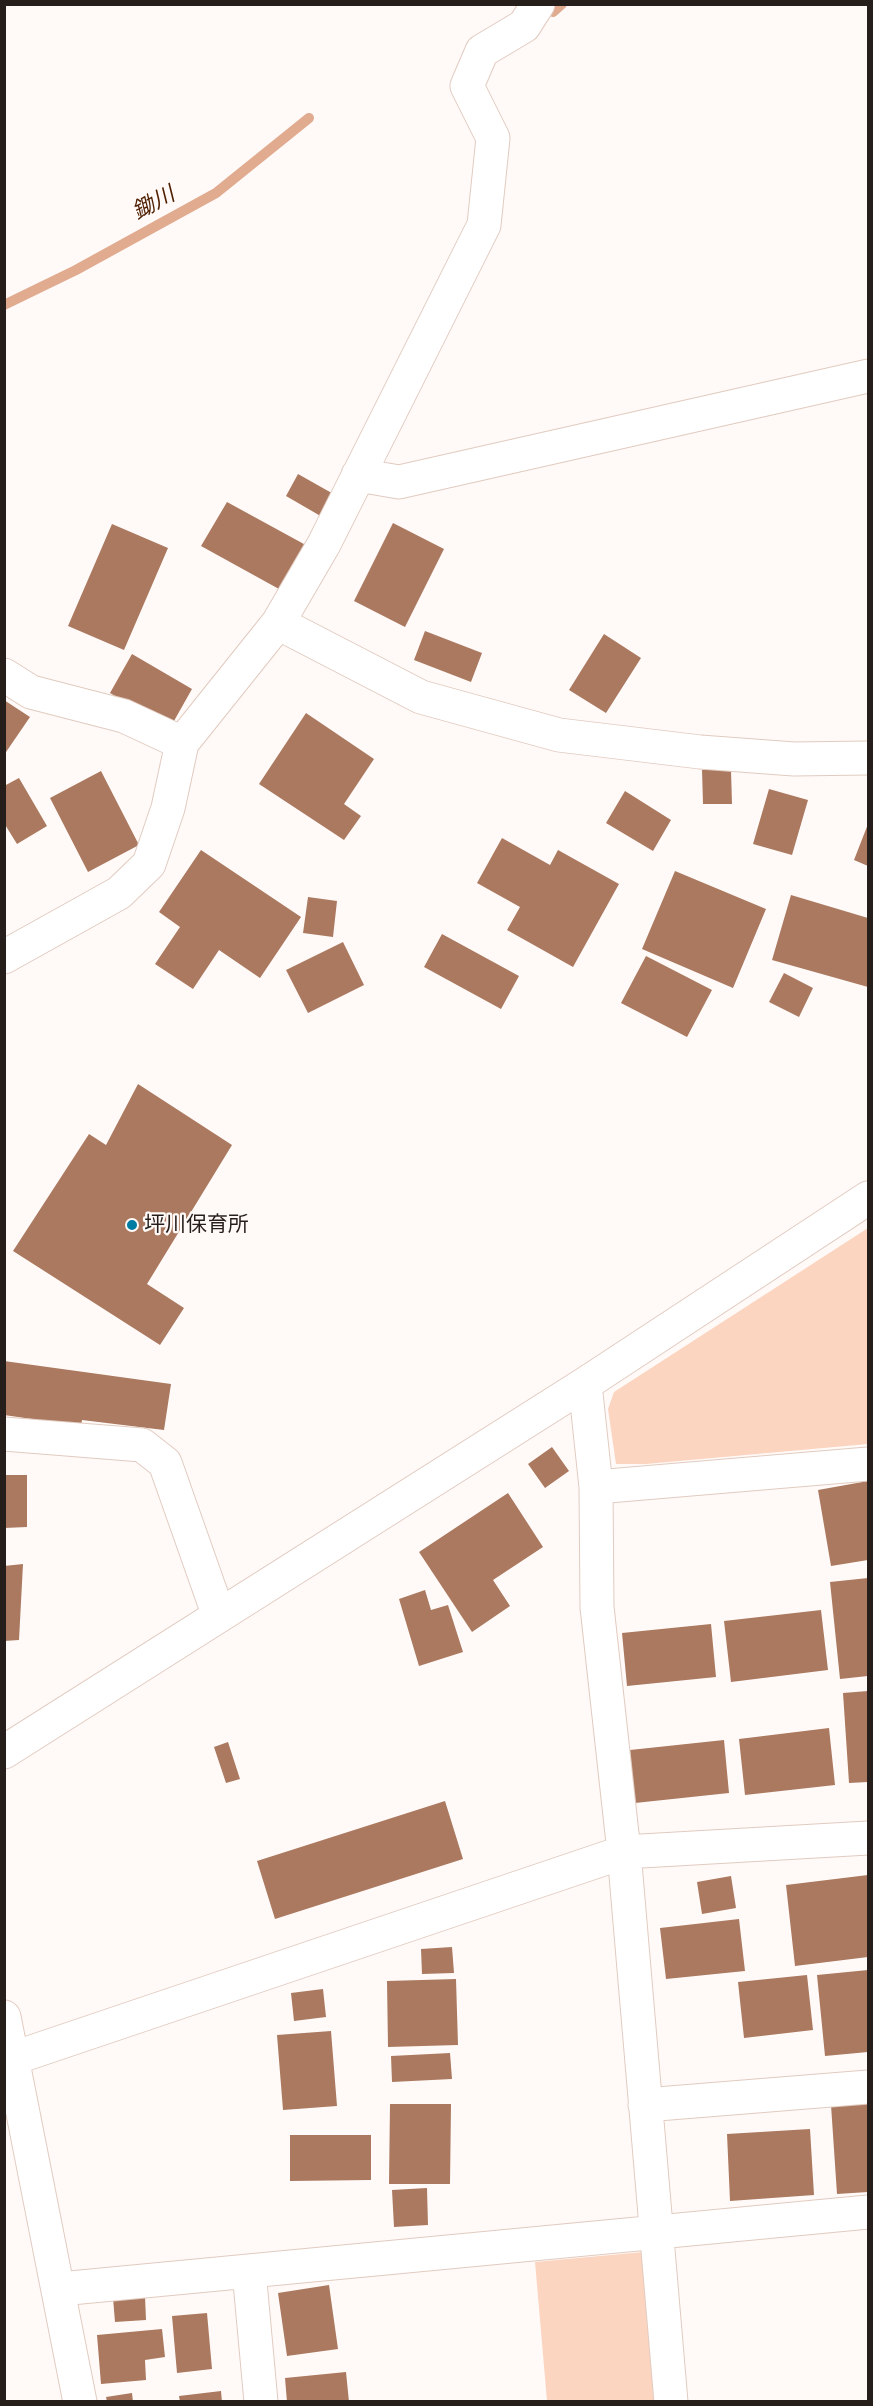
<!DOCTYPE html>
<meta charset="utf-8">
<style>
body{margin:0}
#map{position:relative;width:873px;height:2406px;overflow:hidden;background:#fffaf8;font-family:"Varela Round",sans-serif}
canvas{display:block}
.frame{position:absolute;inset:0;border:6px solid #261e1a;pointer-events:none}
</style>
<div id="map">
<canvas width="873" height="2406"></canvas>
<div class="frame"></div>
</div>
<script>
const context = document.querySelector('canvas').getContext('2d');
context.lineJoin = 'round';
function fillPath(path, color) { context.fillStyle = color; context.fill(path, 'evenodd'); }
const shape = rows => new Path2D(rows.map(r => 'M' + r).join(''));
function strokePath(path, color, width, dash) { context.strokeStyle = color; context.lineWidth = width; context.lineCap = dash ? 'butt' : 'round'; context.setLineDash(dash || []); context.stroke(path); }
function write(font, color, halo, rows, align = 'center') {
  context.font = font + ' "Varela Round","Noto Sans JP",sans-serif'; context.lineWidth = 4.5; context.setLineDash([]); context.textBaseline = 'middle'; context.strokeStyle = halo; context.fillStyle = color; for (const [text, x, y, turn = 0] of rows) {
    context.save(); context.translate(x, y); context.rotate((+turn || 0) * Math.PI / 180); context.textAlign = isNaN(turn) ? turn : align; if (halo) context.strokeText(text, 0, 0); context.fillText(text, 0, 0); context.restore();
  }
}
fillPath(shape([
 [868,1228,868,1444,646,1464,616,1464,608,1409,614,1392],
 [643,2252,659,2401,547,2401,535,2262]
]), '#fcd5c1');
strokePath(shape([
 [553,12,562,4],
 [4,305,76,270,216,193,309,118]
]), '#e0ab8f', 10);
fillPath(shape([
 [298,474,337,496,324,518,286,496],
 [227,502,313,549,288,594,201,546],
 [393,523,444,549,405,627,354,601],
 [112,524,168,548,124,650,68,626],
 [425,631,482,653,471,682,414,660],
 [604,634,641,658,606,713,569,690],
 [132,654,192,689,170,728,110,693],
 [4,700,30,717,4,755],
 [306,713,374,759,344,804,361,816,344,840,259,784],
 [702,770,731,770,732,804,703,804],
 [101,771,139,845,88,872,50,798],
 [19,778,47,826,17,844,4,823,4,786],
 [769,789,808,800,792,855,753,844],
 [625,791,671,820,653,851,606,823],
 [868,824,868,866,854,860],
 [502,838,550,865,558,850,619,884,573,967,507,930,520,907,477,883],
 [201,850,301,917,260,978,219,950,193,989,155,964,180,927,159,912],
 [675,871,766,909,733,988,642,949],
 [791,895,868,918,868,987,772,960],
 [308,897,337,901,333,937,303,933],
 [442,934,519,976,501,1009,424,967],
 [343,942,364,985,308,1013,286,970],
 [646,956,712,990,687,1037,621,1003],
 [784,973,813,988,799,1017,769,1002],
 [138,1084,232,1145,147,1284,184,1308,160,1345,13,1251,89,1134,106,1145],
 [4,1361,171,1384,164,1430,82,1420,81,1426,4,1415],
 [552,1447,569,1471,545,1488,528,1464],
 [4,1475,27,1475,27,1527,4,1528],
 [868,1481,868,1560,831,1566,818,1490],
 [508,1493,543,1547,493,1580,510,1606,472,1632,419,1552],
 [23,1564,19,1640,4,1641,4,1566],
 [868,1578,868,1676,840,1679,830,1582],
 [425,1590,431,1610,448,1605,463,1652,419,1666,399,1599],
 [821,1610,828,1670,731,1682,724,1621],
 [711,1624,716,1677,627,1686,622,1633],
 [868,1691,868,1782,849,1783,843,1693],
 [829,1728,835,1785,745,1795,739,1739],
 [724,1740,729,1793,635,1803,630,1750],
 [228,1742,240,1779,226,1783,214,1747],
 [445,1801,463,1859,275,1919,257,1861],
 [868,1875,868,1957,795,1966,786,1885],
 [731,1876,736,1908,702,1914,697,1882],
 [739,1919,745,1971,666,1979,660,1928],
 [452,1947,454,1973,422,1974,421,1949],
 [868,1970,868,2052,825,2056,817,1975],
 [807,1975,813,2030,744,2038,738,1982],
 [456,1979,458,2045,388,2047,387,1981],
 [323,1989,326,2017,294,2021,291,1993],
 [331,2031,337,2106,283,2110,277,2035],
 [450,2053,452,2079,392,2082,391,2056],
 [868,2102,868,2192,837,2194,831,2105],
 [390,2104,451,2104,450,2184,389,2184],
 [810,2129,814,2195,730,2201,727,2134],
 [290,2135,371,2135,371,2180,290,2181],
 [427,2188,428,2225,394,2227,392,2190],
 [329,2285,338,2349,287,2356,278,2293],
 [145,2296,146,2320,115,2322,113,2298],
 [207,2313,212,2369,177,2373,172,2316],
 [162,2329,165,2357,145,2360,146,2380,101,2384,97,2335],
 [346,2372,349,2402,287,2402,285,2378],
 [221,2391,222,2402,180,2402,179,2396],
 [132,2393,133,2402,107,2402,106,2397]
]), '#ab795f');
const street = shape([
 [358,475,399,482,868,376],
 [278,623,421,697,559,735,700,752,794,759,868,758],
 [4,675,31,692,124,716,182,743],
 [4,957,119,893,149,864,168,808,182,743,278,623,324,544,484,225,493,138,467,86,482,51,524,26,538,4],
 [585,1384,596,1487,597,1607,624,1852,671,2402],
 [4,1434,142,1445,165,1463,219,1616],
 [596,1487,868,1464],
 [4,1752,585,1384,868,1198],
 [4,2017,80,2402],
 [14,2058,624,1852,868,1838],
 [645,2105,868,2087],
 [249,2271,261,2402],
 [60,2289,868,2212]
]);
strokePath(street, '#e1cbc0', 35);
strokePath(street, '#fff', 33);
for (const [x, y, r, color] of [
 [132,1225,6,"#007ba2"]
]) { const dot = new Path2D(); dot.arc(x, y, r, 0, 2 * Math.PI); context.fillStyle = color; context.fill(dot); strokePath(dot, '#fffaf8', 2); }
write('21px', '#261e1a', '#fffaf8', [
 ["坪川保育所",144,1225]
], 'left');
write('italic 22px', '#4f1f00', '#fffaf8', [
 ["鋤川",154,204,-28]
]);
</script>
